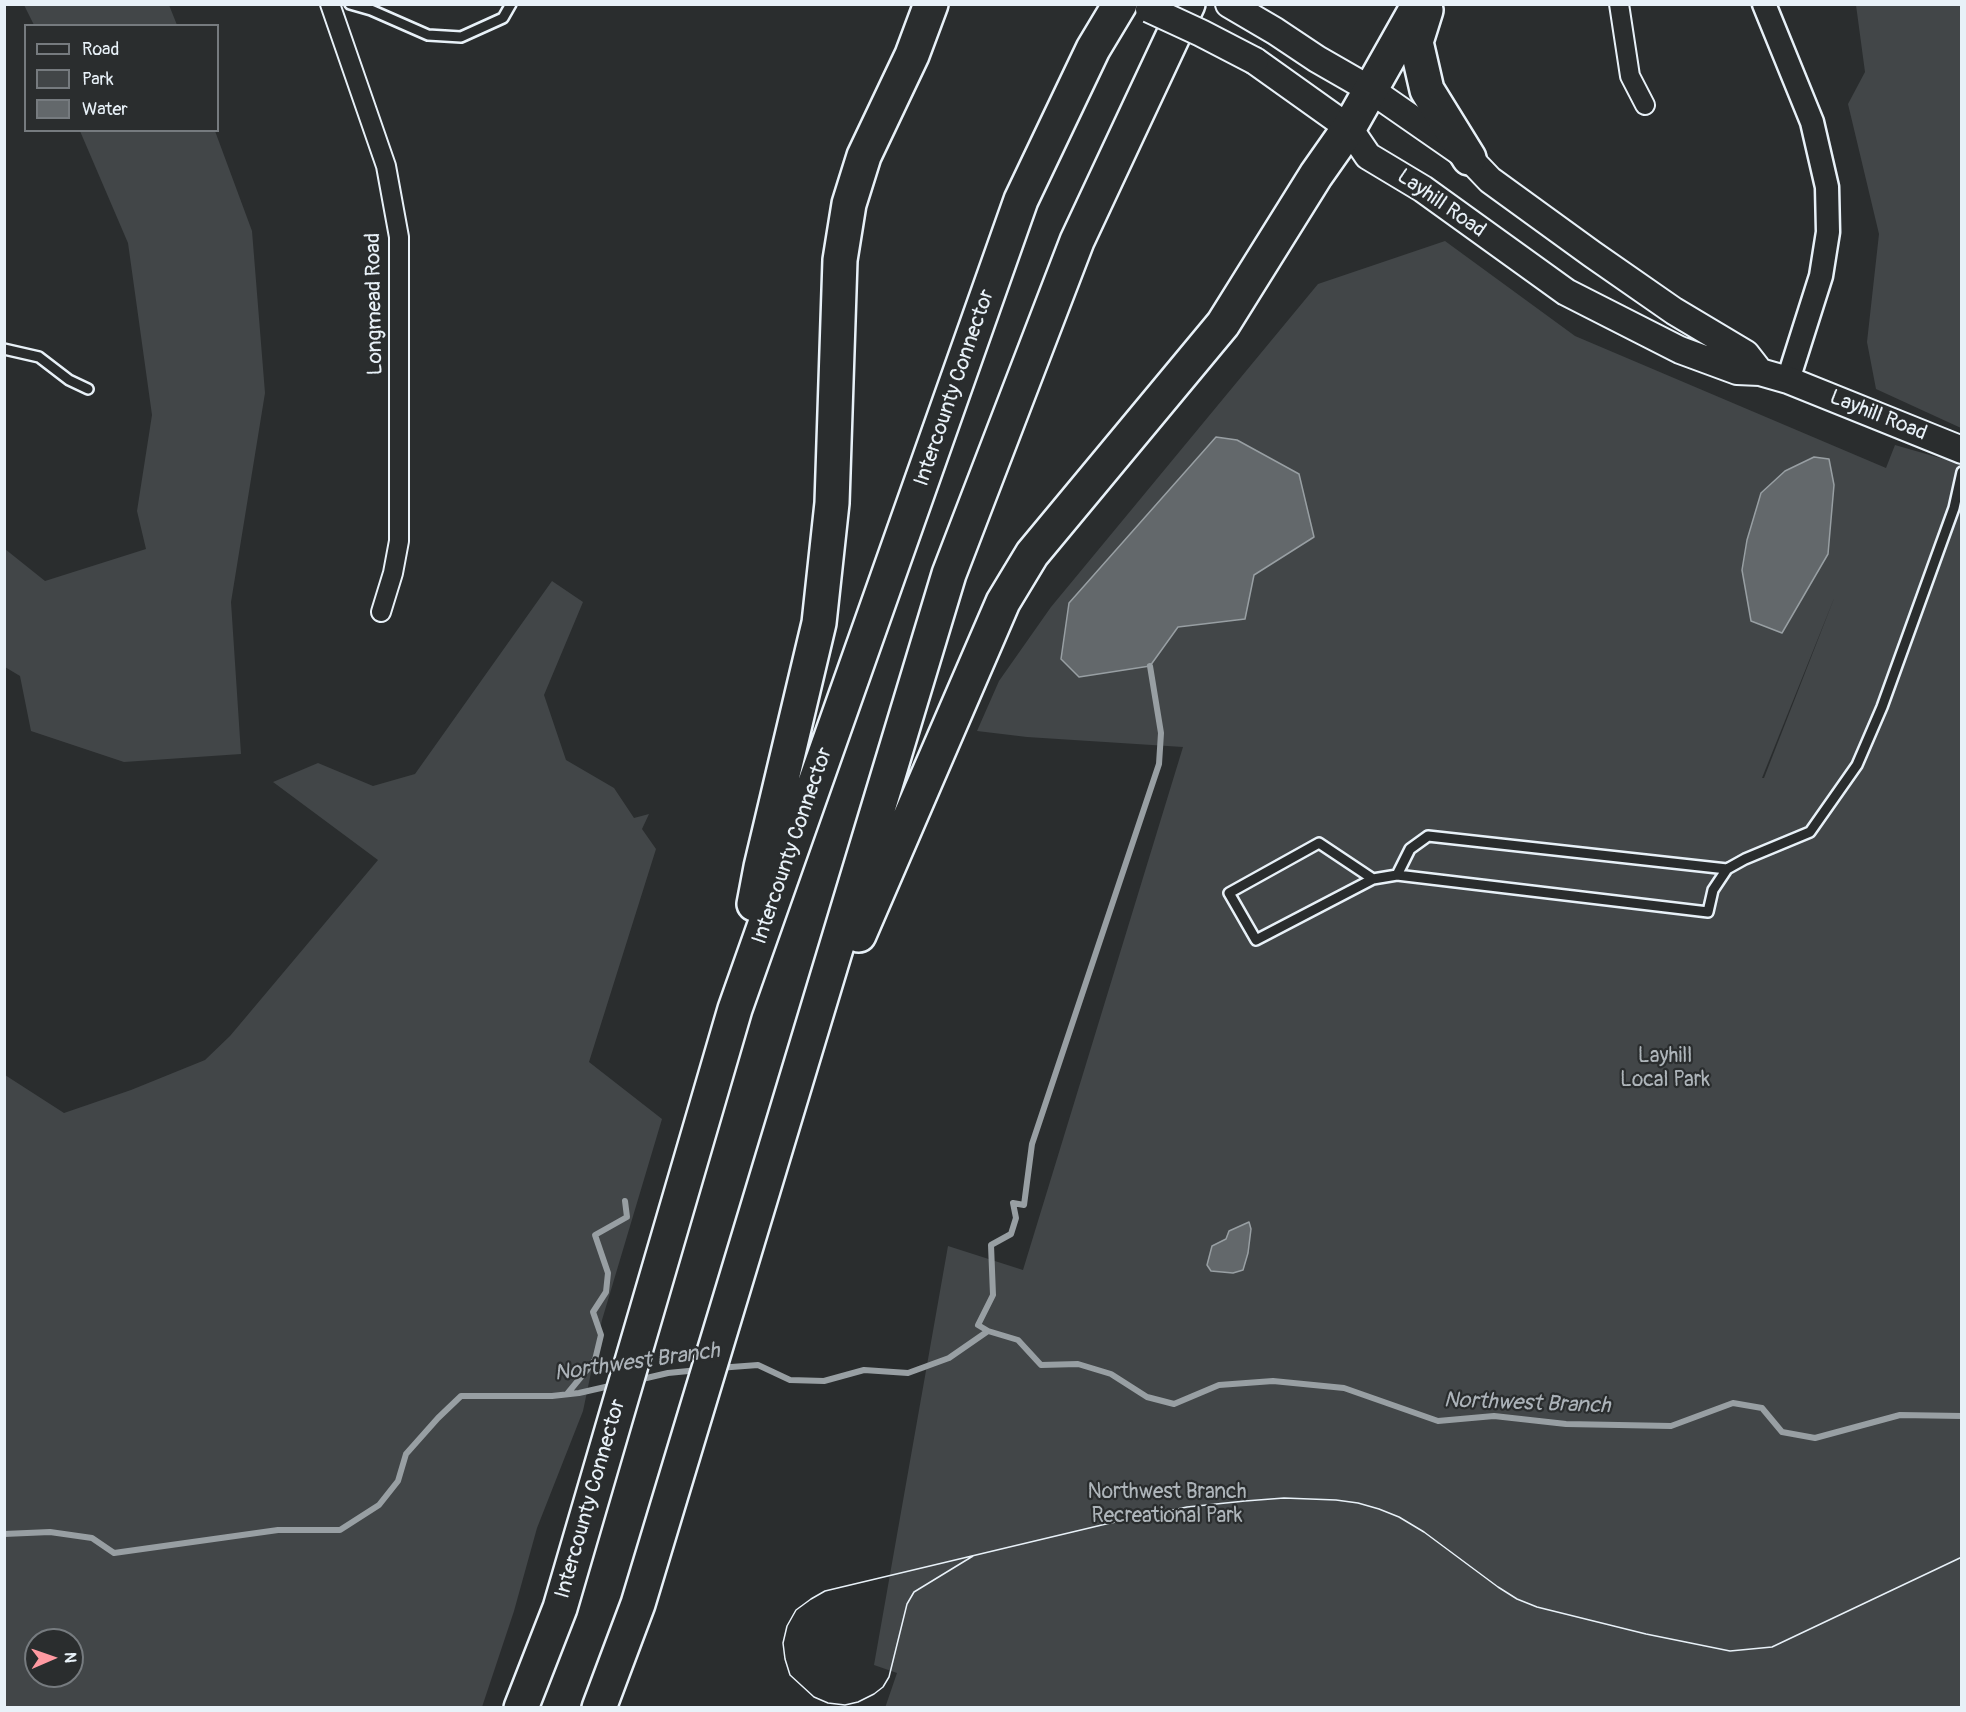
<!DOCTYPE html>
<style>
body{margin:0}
#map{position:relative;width:1966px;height:1712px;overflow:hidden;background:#2a2d2e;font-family:Pangolin,sans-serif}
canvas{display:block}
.frame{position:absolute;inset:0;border:6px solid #e8f1f8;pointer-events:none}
.legend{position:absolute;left:24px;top:24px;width:195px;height:108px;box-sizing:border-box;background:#2a2d2e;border:2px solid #767b7f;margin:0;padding:8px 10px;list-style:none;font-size:18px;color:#e8f1f8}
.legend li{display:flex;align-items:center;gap:12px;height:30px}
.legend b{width:30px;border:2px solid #767b7f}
.north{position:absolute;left:24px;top:1628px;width:60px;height:60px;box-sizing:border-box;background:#2a2d2e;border:2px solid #767b7f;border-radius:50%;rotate:88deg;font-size:16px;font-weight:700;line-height:24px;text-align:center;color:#e8f1f8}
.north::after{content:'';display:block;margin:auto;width:21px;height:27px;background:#ff9aa2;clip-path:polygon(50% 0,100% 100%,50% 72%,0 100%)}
</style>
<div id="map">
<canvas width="1966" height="1712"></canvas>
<div class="frame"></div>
<ul class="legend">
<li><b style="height:8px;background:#2a2d2e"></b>Road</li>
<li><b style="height:16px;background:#424648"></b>Park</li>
<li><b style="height:16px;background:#63686b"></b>Water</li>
</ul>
<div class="north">N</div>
</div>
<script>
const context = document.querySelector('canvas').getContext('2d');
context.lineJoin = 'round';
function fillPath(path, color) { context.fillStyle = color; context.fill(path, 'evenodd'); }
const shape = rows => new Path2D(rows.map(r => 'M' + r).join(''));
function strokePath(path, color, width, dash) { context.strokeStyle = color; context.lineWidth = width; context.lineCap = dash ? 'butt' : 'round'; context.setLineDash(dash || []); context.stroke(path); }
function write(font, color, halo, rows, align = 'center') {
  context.font = font + ' Pangolin,sans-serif'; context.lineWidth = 4.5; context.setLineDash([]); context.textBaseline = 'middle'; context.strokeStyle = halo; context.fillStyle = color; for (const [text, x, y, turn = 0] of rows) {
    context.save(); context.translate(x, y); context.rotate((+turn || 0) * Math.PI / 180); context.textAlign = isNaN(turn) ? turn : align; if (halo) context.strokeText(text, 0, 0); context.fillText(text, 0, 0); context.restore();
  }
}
fillPath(shape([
 [24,5,169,5,177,25,34,25],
 [1856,5,1961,5,1961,428,1876,389,1867,342,1879,234,1848,104,1865,72],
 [80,131,215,131,252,231,265,393,231,602,241,754,124,762,31,731,20,676,5,667,5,549,45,581,146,549,137,511,152,415,128,243],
 [1445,241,1575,336,1886,468,1895,445,1961,464,1961,1707,885,1708,897,1673,874,1665,948,1246,1023,1270,1183,747,1027,737,977,731,999,681,1051,607,1318,284],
 [1835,596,1764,778,1762,778],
 [552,581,583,602,544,695,566,760,614,788,634,818,649,814,642,829,656,849,589,1062,662,1119,602,1320,583,1411,537,1528,514,1611,482,1707,5,1707,5,1075,64,1113,131,1090,205,1060,230,1036,378,860,273,782,318,763,373,786,415,774],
 [36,1640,72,1640,72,1676,36,1676]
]), '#424648');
const water = shape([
 [1216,437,1237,440,1299,474,1314,537,1254,575,1245,619,1178,627,1150,666,1079,677,1061,659,1069,603,1216,437],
 [1814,457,1829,459,1834,485,1828,554,1782,633,1751,621,1742,570,1747,540,1761,493,1785,471,1814,457],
 [1249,1222,1251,1229,1248,1253,1243,1270,1233,1273,1211,1271,1207,1265,1212,1246,1226,1239,1229,1231,1249,1222]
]);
fillPath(water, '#63686b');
strokePath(water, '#989fa3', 1.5);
strokePath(shape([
 [988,1331,978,1325,993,1295,991,1245,1011,1234,1016,1218,1013,1203,1024,1205,1032,1144,1159,764,1161,733,1150,666],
 [718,1368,758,1365,790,1380,824,1381,864,1370,908,1373,949,1358,988,1331,1018,1340,1041,1365,1078,1364,1111,1374,1147,1397,1174,1404,1219,1385,1273,1381,1344,1388,1438,1421,1494,1416,1566,1424,1671,1426,1733,1403,1762,1408,1782,1432,1815,1438,1900,1415,1962,1416],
 [638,1380,668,1373,699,1370],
 [567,1394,595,1360,601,1335,593,1312,606,1292,608,1273,595,1235,627,1217,625,1201],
 [4,1534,50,1532,92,1538,114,1553,278,1530,340,1530,379,1505,398,1481,406,1454,438,1418,461,1396,552,1396,579,1393,614,1385]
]), '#989fa3', 6);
const service = shape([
 [350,4,371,10,428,35,461,37,503,18,511,4],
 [4,349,39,357,69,380,88,389],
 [1397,875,1410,849,1428,836,1727,869],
 [1373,879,1319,843,1229,893,1256,940,1373,879,1397,875,1708,912,1713,890,1727,869,1745,859,1810,832,1857,765,1882,707,1954,508,1962,472]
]);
const minor = shape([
 [330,4,386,166,399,237,399,541,393,573,381,612],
 [1619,4,1630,76,1645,105]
]);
const tertiary = shape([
 [1764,4,1812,122,1827,187,1828,232,1821,276,1788,380]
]);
const secondary = shape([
 [1229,4,1275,31,1317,59,1371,90,1469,158,1490,180,1592,254,1674,311,1746,354,1760,372],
 [1255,61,1349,128,1368,156,1423,189,1566,292,1680,350,1737,371,1760,372,1788,380,1962,450]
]);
const motorway = shape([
 [1426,10,1416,42,1427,90,1469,158],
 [754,904,761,867,819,623,832,503,840,260,849,204,864,156,912,55,931,4],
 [859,935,1003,602,1032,554,1223,324,1316,175,1349,128,1419,4],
 [521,1708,560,1608,735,1009,1021,200,1093,49,1120,4],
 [599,1708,638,1604,949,574,1077,241,1188,4]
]);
strokePath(service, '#e8f1f8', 14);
strokePath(minor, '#e8f1f8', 22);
strokePath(tertiary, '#e8f1f8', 27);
strokePath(secondary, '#e8f1f8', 30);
strokePath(motorway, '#e8f1f8', 38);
strokePath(service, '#2a2d2e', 9);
strokePath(minor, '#2a2d2e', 18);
strokePath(tertiary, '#2a2d2e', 22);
strokePath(secondary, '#2a2d2e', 26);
strokePath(motorway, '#2a2d2e', 33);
strokePath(shape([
 [973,1556,914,1592,907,1604,889,1677,883,1687,874,1694,858,1702,845,1705,828,1703,814,1697,790,1675,785,1659,783,1643,787,1626,796,1610,811,1599,825,1591,1106,1524,1187,1507,1245,1501,1284,1498,1336,1500,1358,1503,1379,1509,1399,1517,1424,1532,1498,1587,1517,1599,1537,1607,1646,1634,1730,1651,1772,1647,1962,1557]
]), '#e8f1f8', 1.5);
const secondaryBridge = shape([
 [1149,9,1201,33,1255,61]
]);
strokePath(secondaryBridge, '#e8f1f8', 30, []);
strokePath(secondaryBridge, '#2a2d2e', 26);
write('21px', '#e8f1f8', '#2a2d2e', [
 ["Layhill Road",1441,204,35],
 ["Longmead Road",375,304,-91],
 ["Intercounty Connector",955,388,-71],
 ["Layhill Road",1878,416,22],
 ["Intercounty Connector",793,846,-71],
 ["Intercounty Connector",591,1499,-74]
]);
write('21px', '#aeb5ba', '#2a2d2e', [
 ["Layhill",1665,1057],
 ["Local Park",1665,1081],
 ["Northwest Branch",1167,1493],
 ["Recreational Park",1167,1517]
]);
write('italic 22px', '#acb3b9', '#2a2d2e', [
 ["Northwest Branch",637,1363,-8],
 ["Northwest Branch",1527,1404,2]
]);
</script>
